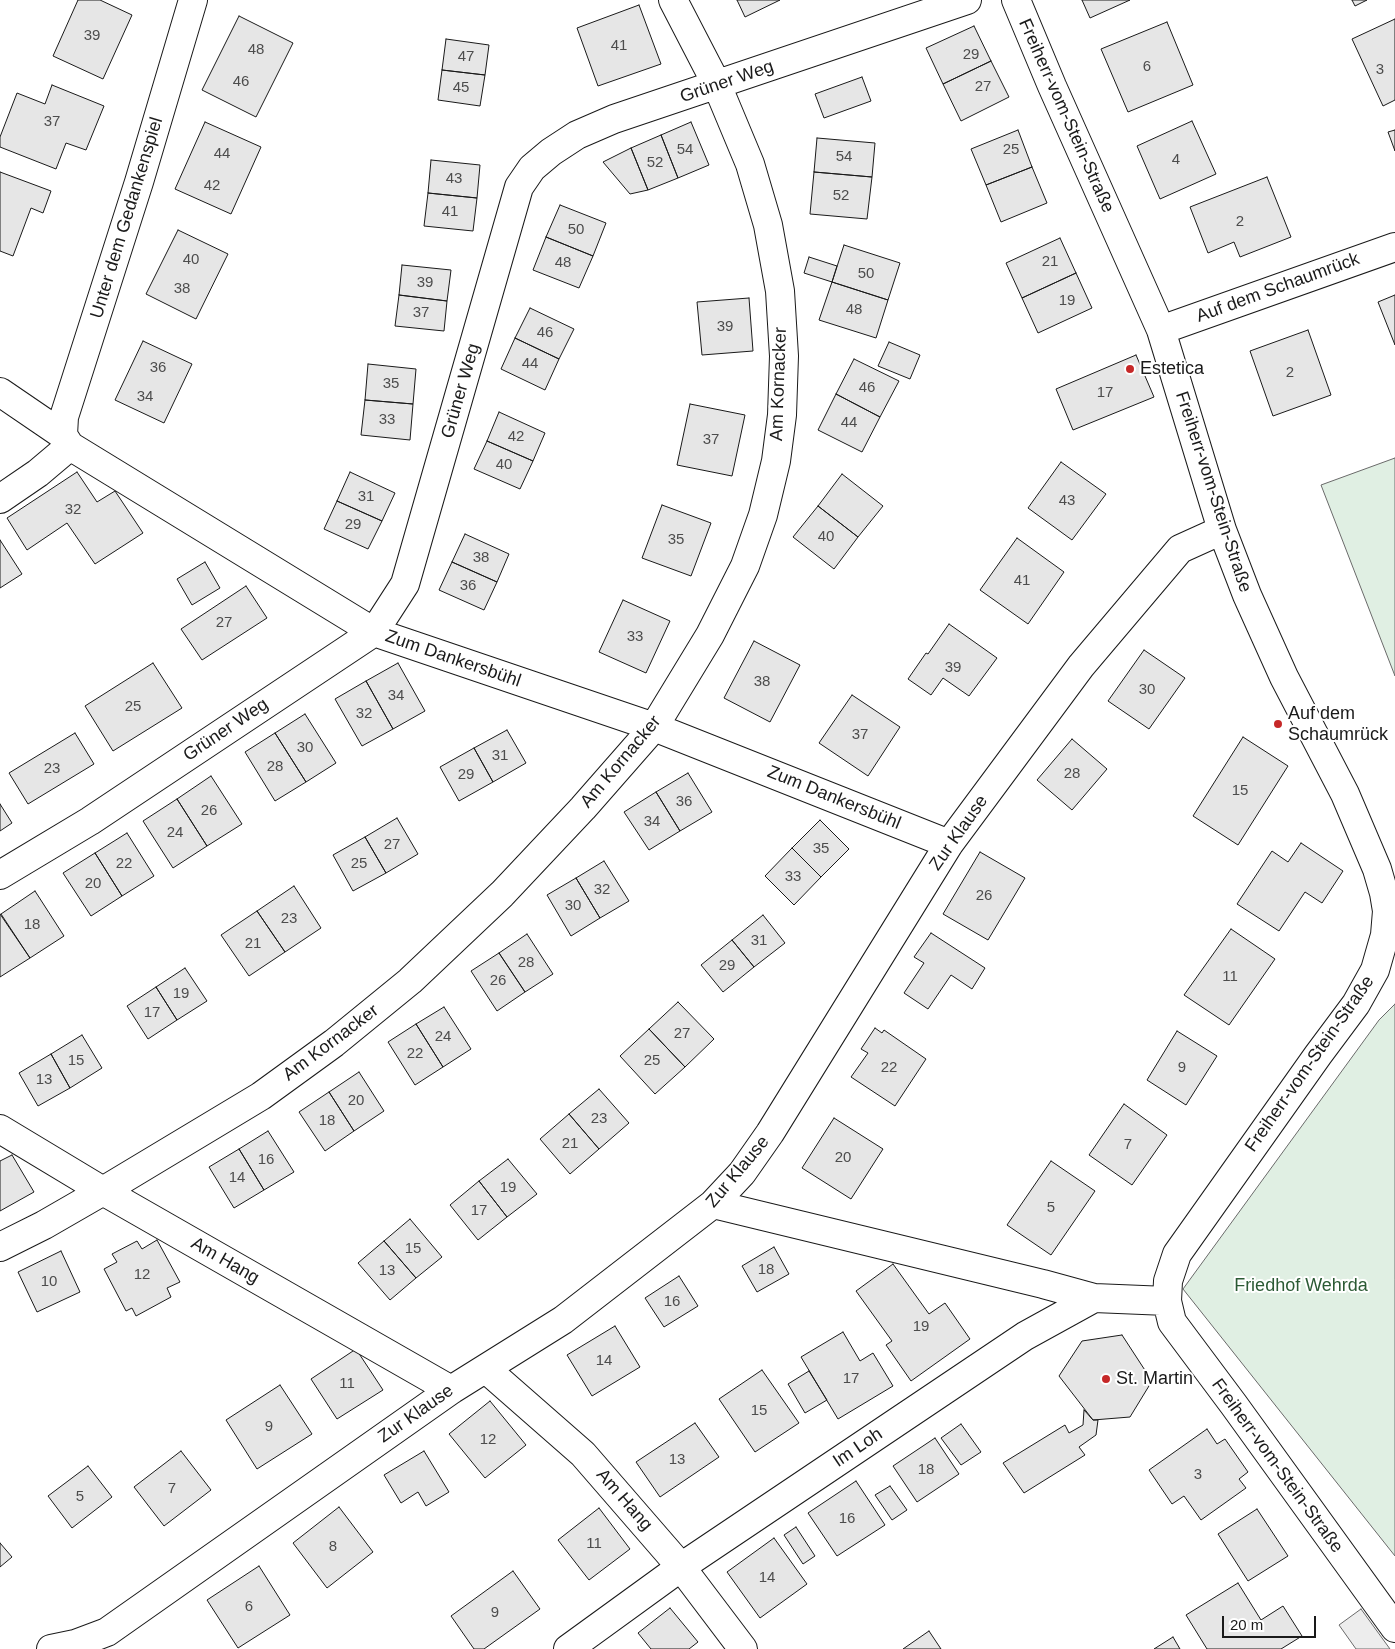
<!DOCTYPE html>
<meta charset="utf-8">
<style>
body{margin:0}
#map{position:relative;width:1395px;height:1649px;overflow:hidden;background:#fff;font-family:Arial,sans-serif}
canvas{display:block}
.scale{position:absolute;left:1222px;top:1616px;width:94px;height:22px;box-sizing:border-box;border:2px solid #1a1a1a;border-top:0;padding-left:6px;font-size:15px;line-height:18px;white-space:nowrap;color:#1a1a1a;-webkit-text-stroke:4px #fff;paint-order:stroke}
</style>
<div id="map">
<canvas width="1395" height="1649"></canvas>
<div class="scale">20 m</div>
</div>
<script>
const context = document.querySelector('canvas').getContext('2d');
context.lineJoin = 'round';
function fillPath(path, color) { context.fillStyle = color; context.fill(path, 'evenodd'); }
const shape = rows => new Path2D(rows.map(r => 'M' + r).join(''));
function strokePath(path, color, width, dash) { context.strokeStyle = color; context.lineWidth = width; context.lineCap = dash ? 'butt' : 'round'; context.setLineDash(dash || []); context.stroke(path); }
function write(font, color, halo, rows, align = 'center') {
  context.font = font + ' Arial,sans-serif'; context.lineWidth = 4; context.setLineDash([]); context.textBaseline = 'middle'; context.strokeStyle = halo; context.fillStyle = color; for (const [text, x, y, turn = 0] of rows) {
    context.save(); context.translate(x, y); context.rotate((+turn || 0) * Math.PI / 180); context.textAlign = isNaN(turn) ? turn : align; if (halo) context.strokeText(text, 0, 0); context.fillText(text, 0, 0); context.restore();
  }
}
const green = shape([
 [1395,458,1395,676,1321,485,1395,458],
 [1395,1004,1395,1556,1183,1289,1379,1020,1395,1004]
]);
fillPath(green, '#e0efe3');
strokePath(green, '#6a6a6a', 1);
const parking = shape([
 [1361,1609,1390,1649,1356,1649,1339,1625,1361,1609]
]);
fillPath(parking, '#ededed');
strokePath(parking, '#6a6a6a', 1);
const building = shape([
 [78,0,100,0,132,15,103,79,53,56,78,0],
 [737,0,780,0,745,17,737,0],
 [1082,0,1130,0,1090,18,1082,0],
 [1352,0,1367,0,1355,6,1352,0],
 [639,5,661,64,598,86,577,28,639,5],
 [239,16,293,43,256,117,202,90,239,16],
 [1395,19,1395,100,1383,106,1352,39,1395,19],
 [1167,22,1193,85,1128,112,1101,49,1167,22],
 [974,26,991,61,943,84,926,48,974,26],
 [446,39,489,45,485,75,442,70,446,39],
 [991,61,1009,97,961,121,943,84,991,61],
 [442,70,485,75,480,106,438,100,442,70],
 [862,77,871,101,824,118,815,94,862,77],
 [52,85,104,106,86,150,66,143,56,169,0,147,0,137,17,93,45,104,52,85],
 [1192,121,1216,174,1160,199,1137,146,1192,121],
 [205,122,261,147,231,214,175,189,205,122],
 [691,122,709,165,678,178,661,135,691,122],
 [1018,130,1032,167,986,185,971,149,1018,130],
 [1395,130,1395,151,1388,132,1395,130],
 [661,135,678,178,648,190,631,148,661,135],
 [817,138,875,143,872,177,814,172,817,138],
 [631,148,648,190,630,194,603,162,631,148],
 [431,160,480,165,477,198,428,193,431,160],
 [1032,167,1047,203,1001,222,986,185,1032,167],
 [0,172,51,191,43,213,31,208,13,256,0,251,0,172],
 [814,172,872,177,867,219,810,214,814,172],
 [1267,177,1291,237,1240,257,1234,242,1208,253,1190,207,1267,177],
 [428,193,477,198,473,231,424,226,428,193],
 [560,205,606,223,593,256,546,237,560,205],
 [178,230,228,254,196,319,146,294,178,230],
 [546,237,593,256,579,288,533,270,546,237],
 [1060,238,1076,273,1022,298,1006,263,1060,238],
 [844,245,900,263,888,300,832,282,844,245],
 [809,257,837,266,832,282,804,273,809,257],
 [402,265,451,270,447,301,399,295,402,265],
 [1076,273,1092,308,1038,333,1022,298,1076,273],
 [832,282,888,300,876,338,819,320,832,282],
 [399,295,447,301,444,331,395,326,399,295],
 [1395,295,1395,345,1378,302,1395,295],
 [749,298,753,351,702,355,697,302,749,298],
 [530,308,574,329,559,359,515,338,530,308],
 [1308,330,1331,395,1273,416,1250,351,1308,330],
 [515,338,559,359,545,390,501,369,515,338],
 [143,341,192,364,164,423,115,400,143,341],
 [889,342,920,355,910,379,878,366,889,342],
 [1136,355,1154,397,1073,430,1056,389,1136,355],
 [854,359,899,381,880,417,836,394,854,359],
 [368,364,416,369,413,404,365,400,368,364],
 [836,394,880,417,862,452,818,430,836,394],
 [365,400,413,404,410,440,361,435,365,400],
 [690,404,745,415,732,476,677,465,690,404],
 [499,412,545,433,533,461,487,441,499,412],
 [487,441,533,461,520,489,474,469,487,441],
 [1061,462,1106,494,1072,540,1028,508,1061,462],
 [77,472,97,502,115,491,143,533,95,564,67,523,27,550,7,518,77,472],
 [350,472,395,493,382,521,337,501,350,472],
 [842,474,883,506,858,537,818,506,842,474],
 [337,501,382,521,368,549,324,529,337,501],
 [662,505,711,523,691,576,642,558,662,505],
 [818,506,858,537,834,569,793,537,818,506],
 [465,534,509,554,497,582,452,562,465,534],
 [1017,538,1064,572,1028,624,980,590,1017,538],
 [0,540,22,574,0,588,0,540],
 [205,562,220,588,192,605,177,579,205,562],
 [452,562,497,582,484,610,439,590,452,562],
 [246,586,267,618,202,660,181,629,246,586],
 [623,600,670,621,646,673,599,652,623,600],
 [949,624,997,658,969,696,943,678,931,695,908,679,926,653,928,654,949,624],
 [754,641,800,665,770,722,724,698,754,641],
 [1144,650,1185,678,1149,729,1108,701,1144,650],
 [153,663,182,708,113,751,85,706,153,663],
 [398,663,425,711,393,729,366,681,398,663],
 [366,681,393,729,362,746,335,699,366,681],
 [852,695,900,727,868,776,819,743,852,695],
 [305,714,336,763,306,782,275,733,305,714],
 [507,730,526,763,493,782,474,748,507,730],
 [75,733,94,764,28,804,9,773,75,733],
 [275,733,306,782,275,801,245,752,275,733],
 [1243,737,1288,766,1238,845,1193,816,1243,737],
 [1072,739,1107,769,1072,810,1037,780,1072,739],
 [474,748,493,782,459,801,440,767,474,748],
 [688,773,712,812,680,831,656,792,688,773],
 [211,776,242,824,207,846,177,799,211,776],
 [656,792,680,831,649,850,624,812,656,792],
 [177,799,207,846,173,868,143,821,177,799],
 [0,804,12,823,0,831,0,804],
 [397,818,418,854,386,873,365,837,397,818],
 [820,820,849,849,821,877,792,848,820,820],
 [127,833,154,876,122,896,95,853,127,833],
 [365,837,386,873,353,891,333,855,365,837],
 [1301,843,1343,871,1322,903,1305,892,1279,931,1237,904,1272,851,1288,862,1301,843],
 [792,848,821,877,794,905,765,876,792,848],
 [980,852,1025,878,988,940,943,914,980,852],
 [95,853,122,896,91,916,63,873,95,853],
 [604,861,629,901,600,918,576,878,604,861],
 [576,878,600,918,571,936,547,895,576,878],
 [294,886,321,928,285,952,257,911,294,886],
 [35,891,64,936,30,958,1,914,35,891],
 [257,911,285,952,249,976,221,935,257,911],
 [0,914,30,958,0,977,0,914],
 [763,915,785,943,754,967,732,940,763,915],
 [1231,929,1275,959,1229,1025,1184,995,1231,929],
 [931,933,985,968,972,989,951,975,928,1009,904,993,924,963,914,957,931,933],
 [527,934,553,974,525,992,499,953,527,934],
 [732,940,754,967,723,992,701,965,732,940],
 [499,953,525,992,497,1011,471,971,499,953],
 [185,968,207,1001,177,1020,156,987,185,968],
 [156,987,177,1020,148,1039,127,1006,156,987],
 [678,1002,714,1039,685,1067,649,1029,678,1002],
 [444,1007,471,1049,443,1067,416,1024,444,1007],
 [416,1024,443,1067,415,1085,388,1042,416,1024],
 [875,1028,882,1033,884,1030,926,1059,895,1106,851,1077,868,1053,861,1049,875,1028],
 [649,1029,685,1067,655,1094,620,1056,649,1029],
 [1177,1031,1217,1056,1186,1105,1147,1080,1177,1031],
 [82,1035,102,1068,70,1088,51,1054,82,1035],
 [51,1054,70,1088,38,1106,19,1073,51,1054],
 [359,1072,384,1111,354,1131,329,1092,359,1072],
 [599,1089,629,1123,599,1149,569,1114,599,1089],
 [329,1092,354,1131,325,1151,299,1112,329,1092],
 [1124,1104,1167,1135,1132,1185,1089,1155,1124,1104],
 [569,1114,599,1149,570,1174,540,1139,569,1114],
 [834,1118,883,1149,851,1199,802,1168,834,1118],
 [268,1131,294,1172,264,1190,239,1149,268,1131],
 [239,1149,264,1190,234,1208,209,1167,239,1149],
 [12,1155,34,1192,0,1211,0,1161,12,1155],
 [508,1159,537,1194,507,1217,479,1181,508,1159],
 [1051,1161,1095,1191,1051,1255,1007,1225,1051,1161],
 [479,1181,507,1217,478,1240,450,1205,479,1181],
 [410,1219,442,1257,416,1278,384,1241,410,1219],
 [157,1240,180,1282,167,1288,171,1297,136,1316,132,1308,126,1311,104,1269,117,1262,112,1254,137,1241,142,1249,157,1240],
 [384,1241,416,1278,390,1300,358,1263,384,1241],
 [774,1247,789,1274,757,1292,742,1266,774,1247],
 [61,1251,80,1292,37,1312,18,1272,61,1251],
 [893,1264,929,1314,945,1303,970,1339,911,1381,886,1345,892,1341,856,1291,893,1264],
 [679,1276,698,1306,664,1327,645,1298,679,1276],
 [615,1326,640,1367,592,1396,567,1355,615,1326],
 [843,1332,860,1361,873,1353,893,1386,838,1419,801,1357,843,1332],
 [1122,1335,1152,1381,1130,1417,1093,1420,1059,1376,1082,1341,1122,1335],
 [356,1349,383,1390,337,1419,311,1379,356,1349],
 [762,1370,799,1423,755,1452,719,1399,762,1370],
 [809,1371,827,1400,805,1413,788,1384,809,1371],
 [280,1385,312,1434,257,1469,226,1420,280,1385],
 [490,1401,526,1445,485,1478,449,1434,490,1401],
 [1084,1410,1093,1420,1098,1420,1096,1435,1079,1447,1085,1455,1024,1493,1003,1463,1065,1425,1069,1433,1083,1425,1084,1410],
 [695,1423,719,1457,660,1497,636,1462,695,1423],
 [961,1424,981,1452,961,1465,941,1438,961,1424],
 [1207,1429,1217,1444,1225,1439,1248,1472,1239,1479,1246,1488,1201,1520,1184,1496,1172,1504,1149,1470,1207,1429],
 [935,1438,959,1474,917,1502,893,1466,935,1438],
 [181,1451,211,1490,164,1526,134,1487,181,1451],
 [424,1451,449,1492,426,1506,418,1492,401,1503,384,1475,424,1451],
 [88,1466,112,1497,72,1528,48,1496,88,1466],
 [856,1481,885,1525,837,1556,808,1513,856,1481],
 [890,1486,907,1510,892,1520,875,1495,890,1486],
 [339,1507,373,1552,327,1588,293,1543,339,1507],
 [599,1508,630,1549,589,1580,558,1540,599,1508],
 [1257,1509,1288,1556,1248,1581,1218,1534,1257,1509],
 [796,1527,815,1556,803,1564,784,1535,796,1527],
 [774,1538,807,1584,760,1618,727,1572,774,1538],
 [0,1543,12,1557,0,1567,0,1543],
 [259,1566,290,1615,238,1648,207,1600,259,1566],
 [513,1571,540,1609,484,1649,474,1649,451,1616,513,1571],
 [1238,1583,1261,1620,1283,1606,1302,1636,1281,1649,1207,1649,1186,1615,1238,1583],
 [670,1608,698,1642,689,1649,651,1649,638,1633,670,1608],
 [929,1631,941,1649,903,1649,929,1631],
 [1173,1637,1180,1649,1154,1649,1173,1637]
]);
fillPath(building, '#e6e6e6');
strokePath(building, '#1a1a1a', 1);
const minor = shape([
 [1016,0,1052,86,1161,330,1222,530,1247,595,1284,677,1345,794,1377,869,1384,893,1387,911,1385,935,1375,970,1356,1004,1318,1055,1177,1254,1168,1281,1167,1301,1172,1322,1234,1405,1395,1628],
 [1161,330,1395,247],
 [0,392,63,435,70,446,374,632,654,727,949,844],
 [63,435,64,417,139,182,193,0],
 [0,499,38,473,70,446],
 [0,875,90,821,374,632,405,584,519,187,532,168,551,152,577,135,614,119,967,0],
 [0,1129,103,1191,451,1390],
 [713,1204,1043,1284,1094,1298],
 [0,1247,44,1225,103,1191,261,1096,334,1043,410,981,502,894,583,808,654,727,710,635,745,566,763,515,776,461,782,415,784,356,780,291,768,225,750,164,717,85,673,0],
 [486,1369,583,1454,681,1567,743,1649],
 [51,1649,75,1644,107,1632,451,1390,563,1320,713,1204,742,1173,770,1133,949,844,1081,666,1180,549,1222,530],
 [568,1649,681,1567,1025,1336,1094,1298,1167,1301]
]);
strokePath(minor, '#1a1a1a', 30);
strokePath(minor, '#fff', 28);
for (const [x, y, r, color] of [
 [1130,369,5,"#c62828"],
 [1278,724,5,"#c62828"],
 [1106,1379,5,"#c62828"]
]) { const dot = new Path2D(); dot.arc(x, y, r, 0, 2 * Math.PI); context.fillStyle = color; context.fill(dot); strokePath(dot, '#fff', 2); }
write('15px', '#4d4d4d', null, [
 ["39",92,36],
 ["41",619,46],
 ["48",256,50],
 ["29",971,55],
 ["47",466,57],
 ["6",1147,67],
 ["3",1380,70],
 ["46",241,82],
 ["27",983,87],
 ["45",461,88],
 ["37",52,122],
 ["54",685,150],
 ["25",1011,150],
 ["44",222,154],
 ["54",844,157],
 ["4",1176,160],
 ["52",655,163],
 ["43",454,179],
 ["42",212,186],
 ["52",841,196],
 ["41",450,212],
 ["2",1240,222],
 ["50",576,230],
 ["40",191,260],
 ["21",1050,262],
 ["48",563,263],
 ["50",866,274],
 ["39",425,283],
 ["38",182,289],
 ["19",1067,301],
 ["48",854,310],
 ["37",421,313],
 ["39",725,327],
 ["46",545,333],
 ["44",530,364],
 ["36",158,368],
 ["2",1290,373],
 ["35",391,384],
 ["46",867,388],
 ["17",1105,393],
 ["34",145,397],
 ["33",387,420],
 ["44",849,423],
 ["42",516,437],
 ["37",711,440],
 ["40",504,465],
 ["31",366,497],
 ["43",1067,501],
 ["32",73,510],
 ["29",353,525],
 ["40",826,537],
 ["35",676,540],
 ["38",481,558],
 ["41",1022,581],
 ["36",468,586],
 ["27",224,623],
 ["33",635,637],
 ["39",953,668],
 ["38",762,682],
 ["30",1147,690],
 ["34",396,696],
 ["25",133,707],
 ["32",364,714],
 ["37",860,735],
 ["30",305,748],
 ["31",500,756],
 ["28",275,767],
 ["23",52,769],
 ["28",1072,774],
 ["29",466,775],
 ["15",1240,791],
 ["36",684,802],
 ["26",209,811],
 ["34",652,822],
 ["24",175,833],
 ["27",392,845],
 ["35",821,849],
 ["22",124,864],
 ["25",359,864],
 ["33",793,877],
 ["20",93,884],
 ["32",602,890],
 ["26",984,896],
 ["30",573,906],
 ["23",289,919],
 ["18",32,925],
 ["31",759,941],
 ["21",253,944],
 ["28",526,963],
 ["29",727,966],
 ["11",1230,977],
 ["26",498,981],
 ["19",181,994],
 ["17",152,1013],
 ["27",682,1034],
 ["24",443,1037],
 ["22",415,1054],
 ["15",76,1061],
 ["25",652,1061],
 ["22",889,1068],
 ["9",1182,1068],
 ["13",44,1080],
 ["20",356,1101],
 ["23",599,1119],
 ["18",327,1121],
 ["21",570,1144],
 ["7",1128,1145],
 ["20",843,1158],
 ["16",266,1160],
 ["14",237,1178],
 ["19",508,1188],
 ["5",1051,1208],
 ["17",479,1211],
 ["15",413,1249],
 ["18",766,1270],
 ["13",387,1271],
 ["12",142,1275],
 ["10",49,1282],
 ["16",672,1302],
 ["19",921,1327],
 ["14",604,1361],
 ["17",851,1379],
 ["11",347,1384],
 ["15",759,1411],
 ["9",269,1427],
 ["12",488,1440],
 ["13",677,1460],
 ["18",926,1470],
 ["3",1198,1475],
 ["7",172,1489],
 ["5",80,1497],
 ["16",847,1519],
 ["11",594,1544],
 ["8",333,1547],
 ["14",767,1578],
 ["6",249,1607],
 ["9",495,1613]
]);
write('18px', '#1a1a1a', '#fff', [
 ["Grüner Weg",727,82,-19],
 ["Freiherr-vom-Stein-Straße",1066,116,66],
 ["Unter dem Gedankenspiel",127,218,-73],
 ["Auf dem Schaumrück",1278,288,-20],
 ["Am Kornacker",779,384,-88],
 ["Grüner Weg",461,391,-74],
 ["Freiherr-vom-Stein-Straße",1213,492,72],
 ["Zum Dankersbühl",453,659,19],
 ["Grüner Weg",226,730,-34],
 ["Am Kornacker",621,762,-50],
 ["Zum Dankersbühl",834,798,22],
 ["Zur Klause",959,833,-55],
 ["Am Kornacker",331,1043,-37],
 ["Freiherr-vom-Stein-Straße",1310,1064,-55],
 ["Zur Klause",738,1172,-50],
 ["Am Hang",225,1261,30],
 ["Zur Klause",416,1414,-35],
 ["Im Loh",858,1448,-34],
 ["Freiherr-vom-Stein-Straße",1277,1466,54],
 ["Am Hang",624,1500,49]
]);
write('18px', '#1a1a1a', '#fff', [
 ["Estetica",1140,369],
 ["Auf dem",1288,714],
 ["Schaumrück",1288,735],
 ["St. Martin",1116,1379]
], 'left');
write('18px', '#2b5a34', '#fff', [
 ["Friedhof Wehrda",1301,1286]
]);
</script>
